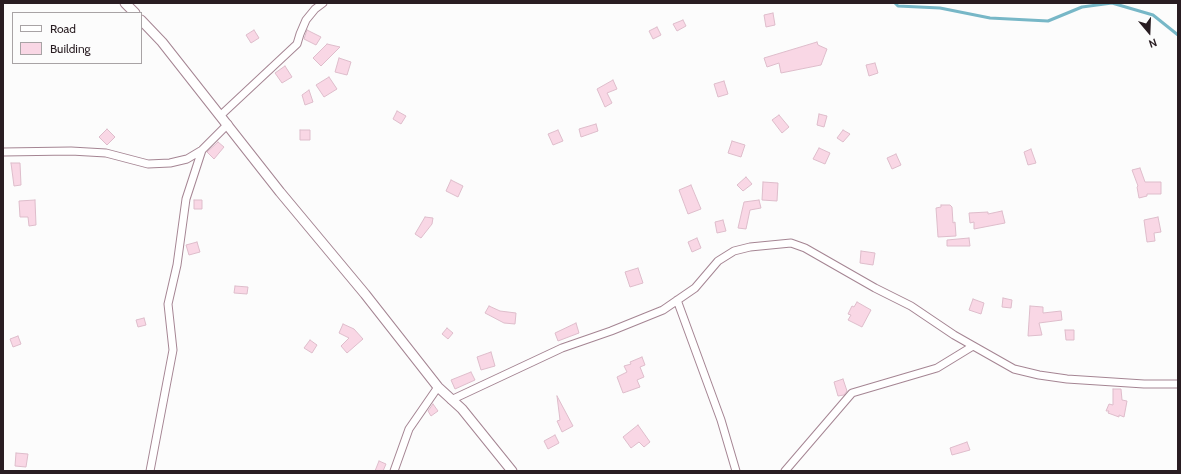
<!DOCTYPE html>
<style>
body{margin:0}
#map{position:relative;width:1181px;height:474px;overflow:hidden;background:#fcfcfc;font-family:Cabin,sans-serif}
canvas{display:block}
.frame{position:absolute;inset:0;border:4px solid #291d22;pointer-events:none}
.legend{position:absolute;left:12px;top:12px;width:130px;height:52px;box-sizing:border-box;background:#fcfcfc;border:1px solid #a8a3a5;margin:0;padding:5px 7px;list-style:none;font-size:12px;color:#291d22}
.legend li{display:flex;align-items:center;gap:8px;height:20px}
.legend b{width:20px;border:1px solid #a8a3a5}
.north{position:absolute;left:1129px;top:12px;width:40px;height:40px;-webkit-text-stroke:3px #fcfcfc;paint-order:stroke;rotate:161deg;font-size:11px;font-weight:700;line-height:16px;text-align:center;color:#291d22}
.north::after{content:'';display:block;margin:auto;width:14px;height:18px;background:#291d22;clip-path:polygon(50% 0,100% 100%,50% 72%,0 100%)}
</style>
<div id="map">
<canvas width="1181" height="474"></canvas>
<div class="frame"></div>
<ul class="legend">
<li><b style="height:5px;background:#fff"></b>Road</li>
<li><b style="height:11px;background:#f9d7e5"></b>Building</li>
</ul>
<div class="north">N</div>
</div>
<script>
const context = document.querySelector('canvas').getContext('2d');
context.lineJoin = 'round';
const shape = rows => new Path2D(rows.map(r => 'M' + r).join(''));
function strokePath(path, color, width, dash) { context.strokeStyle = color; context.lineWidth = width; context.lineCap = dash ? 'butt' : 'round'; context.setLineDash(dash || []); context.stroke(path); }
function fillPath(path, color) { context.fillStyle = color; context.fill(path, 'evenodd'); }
strokePath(shape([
 [895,3,898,6,940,8,990,18,1048,21,1082,7,1112,3,1153,15,1178,35]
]), '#77b7c7', 3);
const building = shape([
 [773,13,775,25,766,27,764,15,773,13],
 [683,20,686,26,677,31,673,24,683,20],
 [657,27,661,35,653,39,649,31,657,27],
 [254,30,259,38,251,43,246,35,254,30],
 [307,30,321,37,316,45,304,39,307,30],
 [817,42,818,45,827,49,821,65,781,73,779,63,767,67,764,58,817,42],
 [327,44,340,47,321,66,313,58,327,44],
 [339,58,351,62,347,75,335,72,339,58],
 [875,63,878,73,869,76,866,65,875,63],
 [285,66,292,77,282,83,275,73,285,66],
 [329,77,337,89,324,97,316,85,329,77],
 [613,80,617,89,607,93,612,103,605,107,597,89,613,80],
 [724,81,728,94,718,97,714,84,724,81],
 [309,90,313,102,305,105,302,95,309,90],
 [397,111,406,116,401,124,393,119,397,111],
 [819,114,827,116,824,127,817,125,819,114],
 [779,115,789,127,782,133,772,120,779,115],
 [596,124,598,131,581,137,579,129,596,124],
 [107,129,115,137,107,145,99,137,107,129],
 [300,130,310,130,310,140,300,140,300,130],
 [558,130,563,141,553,145,548,134,558,130],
 [843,130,850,134,843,142,837,138,843,130],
 [732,141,745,145,741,157,728,153,732,141],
 [218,142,224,147,214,159,207,152,218,142],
 [819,148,830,153,825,164,813,159,819,148],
 [1031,149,1036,163,1028,165,1024,152,1031,149],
 [896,154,901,165,892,169,887,158,896,154],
 [11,163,20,163,21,185,14,186,11,163],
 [1140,168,1145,182,1161,182,1161,194,1147,194,1147,196,1139,198,1137,187,1138,186,1132,170,1140,168],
 [746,177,752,184,743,191,737,185,746,177],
 [451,180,463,186,458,197,446,191,451,180],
 [763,182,778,183,777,201,762,200,763,182],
 [691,185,701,209,688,214,679,190,691,185],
 [35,200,36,225,29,226,28,217,20,217,19,201,35,200],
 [194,200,202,200,202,209,194,209,194,200],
 [759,200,761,208,750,210,746,229,738,228,744,202,759,200],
 [941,205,950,205,952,207,953,223,955,222,956,236,938,237,936,208,941,207,941,205],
 [1002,211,1005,223,974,229,974,222,970,223,969,213,988,212,988,214,1002,211],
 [425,217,433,218,432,224,421,238,415,234,425,217],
 [1158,217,1161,232,1154,233,1155,241,1147,242,1144,220,1158,217],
 [723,220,726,231,717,233,715,222,723,220],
 [697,238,701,248,692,252,688,242,697,238],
 [969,238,970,246,947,246,947,240,969,238],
 [197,242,200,252,189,255,186,245,197,242],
 [861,251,875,253,873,265,860,263,861,251],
 [638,268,643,283,630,287,625,272,638,268],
 [235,286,248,287,247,294,234,293,235,286],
 [1003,298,1012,300,1011,308,1002,307,1003,298],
 [973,299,984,303,981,314,969,310,973,299],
 [857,302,871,310,862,327,848,320,851,315,848,314,852,306,854,307,857,302],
 [489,306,500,311,516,313,515,324,504,323,485,313,489,306],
 [1030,306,1043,307,1043,313,1061,311,1062,320,1039,323,1042,335,1028,336,1030,306],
 [144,318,146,325,138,327,136,320,144,318],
 [576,323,579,333,558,341,555,333,576,323],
 [343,324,354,329,363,339,347,353,341,346,349,338,339,333,343,324],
 [447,328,453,333,448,339,442,334,447,328],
 [1065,330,1074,330,1074,340,1066,340,1065,330],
 [18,336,21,344,13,347,10,339,18,336],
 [310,340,317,345,312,353,304,348,310,340],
 [491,352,495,366,481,370,477,357,491,352],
 [642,357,645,365,640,367,644,377,637,380,640,387,623,393,617,377,627,372,624,366,631,364,630,362,642,357],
 [471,372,475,380,455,389,451,380,471,372],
 [843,379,847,391,844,395,838,396,834,382,843,379],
 [1113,389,1121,389,1122,400,1127,401,1124,417,1119,415,1119,417,1108,413,1109,411,1106,411,1109,404,1113,405,1113,389],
 [557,396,573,426,562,432,557,421,560,420,557,396],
 [433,404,438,411,431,416,428,411,433,404],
 [638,425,650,442,644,447,639,442,631,448,623,437,638,425],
 [555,435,559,443,548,449,544,441,555,435],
 [967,442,970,450,952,455,950,448,967,442],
 [16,453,28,454,26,467,15,466,16,453],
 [379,461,386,464,383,471,375,471,379,461]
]);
fillPath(building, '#f9d7e5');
strokePath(building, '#debdcb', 1);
const minor = shape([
 [221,115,297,44,300,34,306,20,315,9,323,3],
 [3,152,71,151,106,153,148,164,170,163,187,159,202,150,228,124],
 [677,300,721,420,736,471],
 [451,400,562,348,611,331,663,310,695,288,718,261,734,251,750,247,791,243,805,248,875,288,911,306,954,335,1014,369,1039,375,1067,379,1144,384,1178,384],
 [150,471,173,350,168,304,177,265,186,199,202,150],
 [394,471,409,429,438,387],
 [785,471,852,393,937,368,973,346]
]);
const tertiary = shape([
 [125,3,135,13],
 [141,20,162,42,280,192,365,294,438,387,462,409,512,471]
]);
strokePath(minor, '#a58593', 9);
strokePath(tertiary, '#a58593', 11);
strokePath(minor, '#fff', 7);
strokePath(tertiary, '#fff', 9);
</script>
